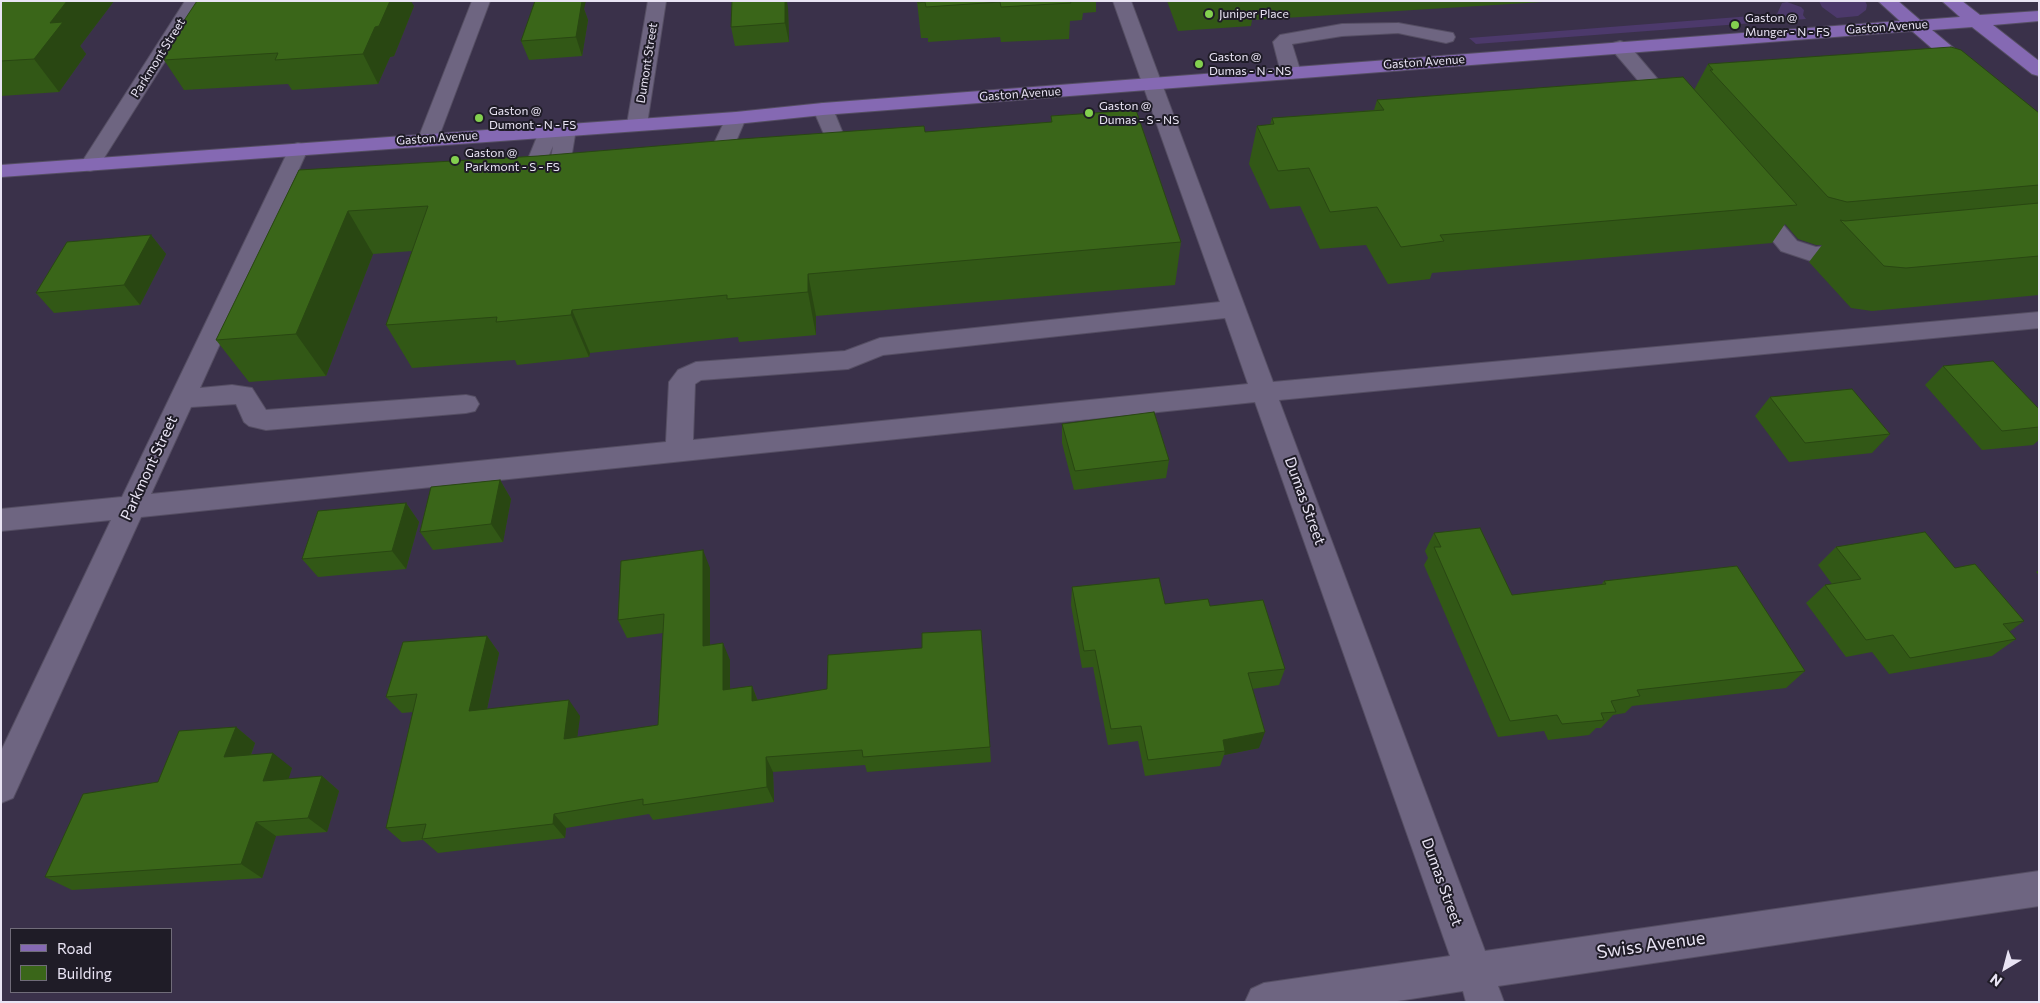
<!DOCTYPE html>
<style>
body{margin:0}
#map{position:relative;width:2040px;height:1003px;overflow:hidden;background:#3a314a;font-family:Commissioner,sans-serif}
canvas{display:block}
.frame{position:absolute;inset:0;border:2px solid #e9e4f4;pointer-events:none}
.legend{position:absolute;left:10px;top:928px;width:162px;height:65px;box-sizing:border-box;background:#1f1c27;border:1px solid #706c79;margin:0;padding:6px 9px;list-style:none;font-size:15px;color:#e9e4f4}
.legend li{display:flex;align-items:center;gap:10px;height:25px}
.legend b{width:25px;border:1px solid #706c79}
.north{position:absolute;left:1980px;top:943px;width:50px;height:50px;-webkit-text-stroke:4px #1f1c27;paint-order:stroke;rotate:217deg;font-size:14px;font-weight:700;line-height:20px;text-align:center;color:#e9e4f4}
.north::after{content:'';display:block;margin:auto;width:18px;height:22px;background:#e9e4f4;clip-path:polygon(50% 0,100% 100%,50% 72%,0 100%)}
</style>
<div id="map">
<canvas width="2040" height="1003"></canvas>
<div class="frame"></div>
<ul class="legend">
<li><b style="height:6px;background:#8569b3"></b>Road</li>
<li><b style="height:14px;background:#3a6619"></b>Building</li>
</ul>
<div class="north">N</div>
</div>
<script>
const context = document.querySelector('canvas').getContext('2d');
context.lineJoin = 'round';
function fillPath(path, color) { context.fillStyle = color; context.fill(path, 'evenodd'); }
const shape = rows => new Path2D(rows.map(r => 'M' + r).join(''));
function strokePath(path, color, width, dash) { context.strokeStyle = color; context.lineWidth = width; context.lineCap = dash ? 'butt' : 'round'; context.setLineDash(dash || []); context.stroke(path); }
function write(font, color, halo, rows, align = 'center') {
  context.font = font + ' Commissioner,sans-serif'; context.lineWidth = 4; context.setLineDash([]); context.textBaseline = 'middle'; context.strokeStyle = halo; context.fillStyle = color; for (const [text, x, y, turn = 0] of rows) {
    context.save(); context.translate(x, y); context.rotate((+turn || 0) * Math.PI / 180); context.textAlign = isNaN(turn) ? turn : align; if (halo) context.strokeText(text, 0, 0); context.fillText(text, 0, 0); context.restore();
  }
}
fillPath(shape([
 [1819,1,1865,1,1867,5,1866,10,1858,16,1837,18,1822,7],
 [1787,2,1801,7,1804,10,1803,15,1806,19,1476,44,1469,38,1777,14,1782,3]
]), '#4c396b');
const minor = shape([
 [185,1,203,1,97,169,90,171,83,169,80,165,185,1],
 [472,1,490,1,438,139,435,143,428,145,421,143,418,139,472,1],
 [648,1,666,1,647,124,644,128,637,130,630,128,627,124,648,1],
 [1113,1,1131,1,1273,382,2039,312,2039,328,1279,400,1485,951,2039,871,2039,906,1498,986,1504,1002,1466,1002,1463,991,1391,1002,1245,1002,1251,989,1264,983,1450,956,1255,402,141,517,13,798,1,803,1,751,111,520,1,531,1,509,122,497,291,145,298,143,305,145,308,149,200,388,232,385,252,388,266,410,466,395,475,397,479,404,475,411,466,413,266,430,249,426,244,422,236,404,191,407,151,494,666,442,669,382,678,370,696,362,845,351,880,338,1220,302,1113,1],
 [1225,318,1248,384,693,440,695,384,701,380,848,369,883,355,1225,318],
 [1398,23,1453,33,1455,37,1453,41,1446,43,1398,33,1342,36,1292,44,1301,73,1298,77,1291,79,1284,77,1281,73,1273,42,1280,35,1342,24,1398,23],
 [1620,41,1627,43,1678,103,1681,107,1678,111,1671,113,1664,111,1613,51,1611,47,1613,43,1620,41],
 [823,103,830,105,833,109,846,141,865,154,868,158,865,162,858,164,851,162,830,148,813,109,816,105,823,103],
 [736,112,743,114,746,118,734,146,724,160,709,169,702,171,695,169,692,165,695,161,710,152,726,118,729,114,736,112],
 [566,123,573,125,576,129,571,159,581,171,592,173,595,178,592,183,584,184,567,181,551,159,553,146,542,171,523,187,515,188,507,187,504,182,526,164,541,127,548,125,556,128,559,125,566,123],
 [1755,199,1763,201,1797,241,1816,247,1852,244,1860,246,1863,251,1860,256,1852,258,1814,262,1781,251,1744,206,1747,201,1755,199]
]);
const major = shape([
 [1878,1,1898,1,1920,20,1960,17,1942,1,1962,1,1980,15,2039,11,2039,21,1993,25,2039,61,2039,76,2032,74,1972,27,1932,30,1979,69,1982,73,1979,77,1972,79,1965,77,1912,31,823,115,736,124,1,177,1,165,736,112,823,103,1900,21,1878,1]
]);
strokePath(minor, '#554e63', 2);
strokePath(major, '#554e63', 2);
fillPath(minor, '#6e6581');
fillPath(major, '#8569b3');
fillPath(shape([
 [1,1,114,1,80,46,86,54,59,92,1,96],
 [917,1,1096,1,1096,12,1083,13,1082,20,1070,21,1069,39,1001,42,1000,37,928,42,928,38,921,38],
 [1167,1,1559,1,1252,20,1251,26,1178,31],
 [414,6,394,56,390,57,378,84,292,90,288,84,184,90,164,60,165,58,162,54],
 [788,8,789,42,735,46,731,27],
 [584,9,588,20,582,56,529,60,521,41],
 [1708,64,2039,113,2039,295,1872,311,1851,308,1809,262,1822,245,1816,245,1798,239,1785,224,1772,243,1432,273,1430,279,1388,284,1366,245,1320,249,1300,206,1270,209,1249,164,1257,126,1270,125,1272,118,1374,110,1377,100,1694,90],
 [1051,116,1181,242,1175,285,816,316,816,335,739,342,738,337,590,353,589,357,517,365,515,360,412,368,386,325,412,251,373,254,326,376,249,382,216,340,299,170,538,156,925,132,1051,122],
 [151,235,166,254,140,305,54,313,36,293],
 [1943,366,2039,409,2039,440,2033,445,1982,450,1925,385],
 [1770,397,1890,434,1872,453,1789,462,1755,416],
 [1062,424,1169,460,1166,478,1074,490,1062,443],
 [500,480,511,499,503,542,433,550,420,532],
 [406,503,419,522,406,569,318,577,302,559],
 [1434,533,1512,595,1601,585,1604,581,1805,671,1786,688,1632,706,1625,713,1613,715,1601,728,1596,728,1589,735,1548,740,1544,731,1498,737,1424,565,1428,558,1425,551],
 [1836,547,1955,568,2024,621,2009,632,2016,639,1992,656,1889,674,1872,652,1846,657,1806,603,1825,585,1832,584,1818,565],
 [710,568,710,645,730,660,730,689,752,686,758,701,990,747,991,762,867,772,865,765,773,772,774,802,653,820,649,814,566,828,565,838,438,853,423,840,402,842,386,828,413,712,402,713,386,697,487,636,499,653,487,709,580,716,577,737,658,725,663,633,627,638,618,620],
 [2039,570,2039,575,2036,572],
 [1072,587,1165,604,1210,606,1285,669,1279,685,1252,689,1259,748,1224,755,1220,766,1145,776,1138,741,1108,745,1093,667,1082,668,1071,605],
 [236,727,255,743,251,755,292,768,288,779,322,776,339,791,327,832,276,836,262,878,72,890,45,877,158,782]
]), '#325816');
fillPath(shape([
 [67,1,114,1,80,46,86,54,59,92,34,59,50,23],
 [390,1,411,1,414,6,394,56,390,57,378,84,363,54,375,27],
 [575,1,586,1,584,9,588,20,582,56,576,37],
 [785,1,787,1,788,8,789,42,785,23],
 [348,211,373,254,326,376,296,334],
 [151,235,166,254,140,305,124,285],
 [808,274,816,316,816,335,808,292],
 [572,310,590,353,589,357,571,315],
 [500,480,511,499,503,542,491,524],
 [406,503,419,522,406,569,392,551],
 [703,550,710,568,710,663,703,646],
 [487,636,499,653,483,727,469,711],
 [723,643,730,660,730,706,723,690],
 [752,686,758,702,752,701],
 [569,700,580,716,575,755,564,739],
 [236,727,255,743,244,773,224,757],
 [1265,732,1259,748,1224,755,1225,751,1223,740],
 [273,753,292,768,283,796,263,781],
 [766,757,773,772,774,802,767,787],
 [322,776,339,791,327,832,308,818],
 [554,814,566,828,565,838,553,824],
 [256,822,276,836,262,878,241,864]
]), '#294712');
const building = shape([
 [1,1,67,1,50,23,63,22,34,59,1,61,1,1],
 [197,1,390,1,379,26,375,27,363,54,275,60,278,53,164,60,168,53,162,54,197,1],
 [535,1,582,1,576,37,521,41,535,1],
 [732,1,785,1,785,23,731,27,732,1],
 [918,1,1070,1,1071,3,1001,7,1000,2,926,7,925,2,918,3,918,1],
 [1951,47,1961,50,2039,113,2039,185,1847,202,1828,197,1710,70,1713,70,1708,64,1951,47],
 [1683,77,1797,205,1440,235,1444,241,1401,247,1377,207,1330,212,1309,168,1278,171,1257,126,1274,124,1272,118,1384,110,1377,100,1683,77],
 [1136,110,1181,242,808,274,808,292,727,299,727,295,572,310,571,315,496,322,497,317,386,325,428,206,348,211,296,334,216,340,299,170,538,156,741,139,924,126,925,132,1052,122,1051,116,1136,110],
 [2039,203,2039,256,1906,268,1884,266,1840,220,1845,221,2039,203],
 [151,235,124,285,36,293,67,242,151,235],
 [1993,361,2039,409,2039,427,2002,431,1943,366,1993,361],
 [1852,389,1890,434,1805,443,1770,397,1852,389],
 [1154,412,1169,460,1075,471,1062,424,1154,412],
 [500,480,491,524,420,532,431,487,500,480],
 [406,503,392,551,302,559,318,511,406,503],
 [1480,528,1512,595,1606,584,1604,581,1737,566,1805,671,1637,690,1640,696,1611,701,1616,712,1601,713,1604,720,1562,724,1557,715,1510,721,1434,547,1441,547,1434,533,1480,528],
 [1925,532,1955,568,1975,564,2024,621,2003,624,2016,639,1910,658,1893,635,1866,640,1825,585,1861,579,1836,547,1925,532],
 [703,550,703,646,723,643,723,690,752,686,752,701,827,689,828,655,922,648,922,633,981,630,990,747,863,757,862,750,766,757,767,787,643,805,643,799,554,814,553,824,422,839,426,824,386,828,417,694,386,697,403,642,487,636,469,711,569,700,564,739,658,725,664,614,618,620,621,561,703,550],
 [1159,578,1165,604,1208,599,1210,606,1263,600,1285,669,1248,673,1265,732,1223,740,1225,751,1148,760,1141,726,1111,729,1095,650,1084,651,1072,587,1159,578],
 [236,727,224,757,273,753,263,781,322,776,308,818,256,822,241,864,45,877,83,794,158,782,179,731,236,727]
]);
fillPath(building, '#3a6619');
strokePath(building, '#294712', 1);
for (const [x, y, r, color] of [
 [1209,14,5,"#83d04f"],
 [1735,25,5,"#83d04f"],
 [1199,64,5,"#83d04f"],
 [1089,113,5,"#83d04f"],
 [479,118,5,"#83d04f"],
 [455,160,5,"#83d04f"]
]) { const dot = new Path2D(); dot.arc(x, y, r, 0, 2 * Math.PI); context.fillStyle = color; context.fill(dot); strokePath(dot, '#1f1c27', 2); }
write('12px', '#e9e4f4', '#1f1c27', [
 ["Juniper Place",1219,14],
 ["Gaston @",1745,18],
 ["Munger - N - FS",1745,32],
 ["Gaston @",1209,57],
 ["Dumas - N - NS",1209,71],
 ["Gaston @",1099,106],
 ["Dumas - S - NS",1099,120],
 ["Gaston @",489,111],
 ["Dumont - N - FS",489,125],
 ["Gaston @",465,153],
 ["Parkmont - S - FS",465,167]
], 'left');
write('12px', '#e9e4f4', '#1f1c27', [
 ["Gaston Avenue",1887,27,-4],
 ["Parkmont Street",158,58,-58],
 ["Gaston Avenue",1424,62,-4],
 ["Dumont Street",647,63,-81],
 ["Gaston Avenue",1020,94,-4],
 ["Gaston Avenue",437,138,-4]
]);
write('15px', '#e9e4f4', '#1f1c27', [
 ["Parkmont Street",149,468,-65],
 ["Dumas Street",1305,501,70],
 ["Dumas Street",1442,882,70]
]);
write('18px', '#e9e4f4', '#1f1c27', [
 ["Swiss Avenue",1651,945,-8]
]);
</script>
